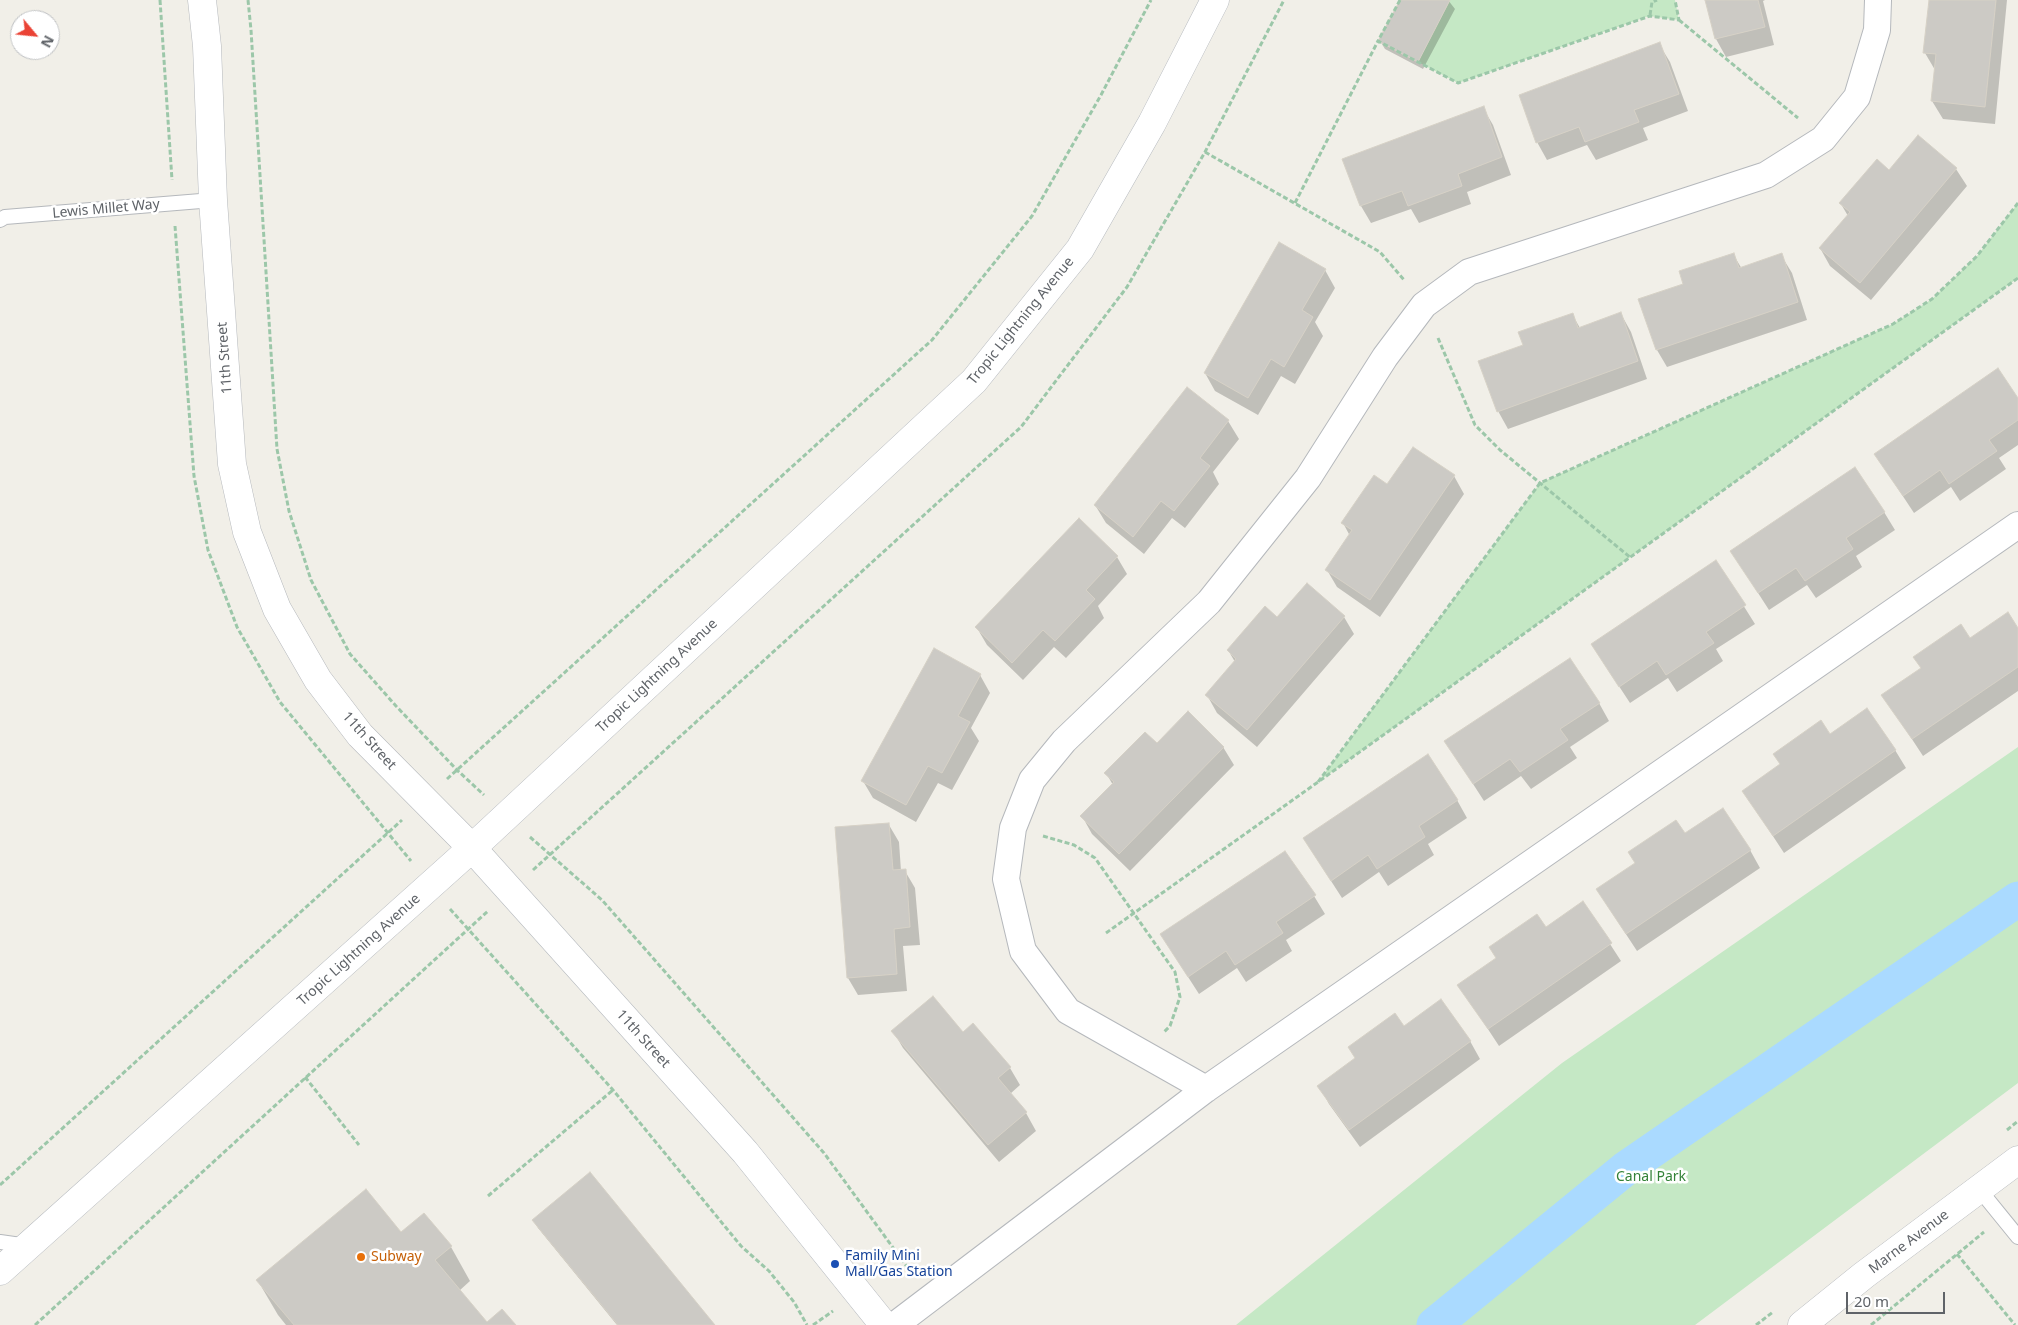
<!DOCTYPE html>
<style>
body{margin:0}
#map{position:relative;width:2018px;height:1325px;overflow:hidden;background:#f1efe8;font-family:"Noto Sans",sans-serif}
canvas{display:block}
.north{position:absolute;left:10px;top:10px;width:50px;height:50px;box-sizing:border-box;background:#fff;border:1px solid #bfc1c3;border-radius:50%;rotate:118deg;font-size:14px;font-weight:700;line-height:20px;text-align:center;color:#5f6368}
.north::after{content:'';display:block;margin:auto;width:18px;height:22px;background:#ea4335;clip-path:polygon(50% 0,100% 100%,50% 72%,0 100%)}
.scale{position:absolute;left:1846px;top:1292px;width:99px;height:22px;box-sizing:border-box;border:2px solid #5f6368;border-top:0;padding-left:6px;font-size:15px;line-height:18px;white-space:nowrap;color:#5f6368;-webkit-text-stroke:4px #fff;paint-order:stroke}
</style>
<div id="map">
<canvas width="2018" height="1325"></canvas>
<div class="north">N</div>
<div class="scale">20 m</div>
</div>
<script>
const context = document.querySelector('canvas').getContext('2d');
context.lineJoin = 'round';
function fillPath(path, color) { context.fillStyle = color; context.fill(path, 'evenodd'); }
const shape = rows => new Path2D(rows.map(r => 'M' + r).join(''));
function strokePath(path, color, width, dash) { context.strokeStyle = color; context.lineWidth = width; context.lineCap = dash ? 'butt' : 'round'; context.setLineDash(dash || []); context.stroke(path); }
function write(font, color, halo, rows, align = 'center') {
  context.font = font + ' "Noto Sans",sans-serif'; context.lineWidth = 5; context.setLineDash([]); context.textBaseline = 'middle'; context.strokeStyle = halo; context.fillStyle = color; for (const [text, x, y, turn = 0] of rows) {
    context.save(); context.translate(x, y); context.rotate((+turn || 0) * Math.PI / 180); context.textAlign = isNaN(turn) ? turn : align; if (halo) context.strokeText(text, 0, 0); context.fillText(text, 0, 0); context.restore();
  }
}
fillPath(shape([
 [1450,0,1675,0,1679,20,1649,16,1458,83,1418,62],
 [2018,203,2018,278,1318,782,1540,483,1893,324,1932,299,1977,256],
 [2018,747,2018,1083,1695,1325,1236,1325,1562,1063]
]), '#c5e8c5');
fillPath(shape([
 [1401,0,1448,0,1455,9,1423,69,1385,49,1380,41],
 [1706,0,1765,0,1763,1,1774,45,1726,57,1716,39],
 [1930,0,2007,0,1995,124,1943,119,1932,101,1935,70,1925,53],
 [1659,44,1670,62,1688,111,1643,128,1648,140,1596,160,1587,145,1547,160,1537,142],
 [1483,108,1493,125,1511,175,1467,192,1471,204,1419,223,1411,209,1371,223,1361,206,1344,159],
 [1919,137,1956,169,1967,186,1871,300,1830,266,1820,248,1848,216,1841,204,1890,172],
 [1733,254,1742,269,1781,255,1792,273,1807,320,1667,367,1657,350,1685,285],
 [1325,270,1335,288,1315,322,1323,336,1295,384,1281,376,1258,415,1215,391,1205,373],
 [1572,314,1580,328,1621,314,1631,332,1647,379,1508,429,1498,411,1524,345],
 [1187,389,1228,421,1239,439,1213,472,1219,484,1185,528,1172,518,1144,554,1106,523,1095,505],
 [2018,400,2018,445,1999,458,2006,469,1960,501,1951,487,1914,513,1875,454],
 [1454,476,1464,494,1380,617,1337,587,1327,570,1350,536,1343,523,1388,486],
 [1884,512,1895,530,1856,556,1862,567,1816,598,1807,585,1769,610,1731,551],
 [1117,557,1127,574,1098,606,1104,618,1066,658,1054,647,1023,680,987,645,977,628],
 [1716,562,1755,624,1716,649,1723,661,1677,692,1668,678,1630,703,1592,645],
 [1344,617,1354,634,1257,747,1217,713,1207,695,1235,662,1228,650,1277,619],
 [2018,630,2018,691,1923,756,1883,695,1970,639],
 [980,675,990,693,971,728,979,741,952,790,938,783,916,822,873,798,863,781],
 [1599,703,1609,721,1570,747,1577,758,1531,789,1521,776,1484,801,1446,742],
 [1830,735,1895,750,1906,768,1784,853,1744,792],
 [1157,745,1223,747,1234,765,1130,871,1092,834,1082,816,1113,785,1106,773],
 [1457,800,1467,818,1428,844,1434,855,1388,886,1379,872,1342,898,1304,839],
 [889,825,899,842,901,871,905,871,915,888,920,945,903,946,907,991,858,995,848,978],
 [1685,835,1750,850,1760,868,1637,951,1597,890],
 [1314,896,1325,914,1286,940,1292,951,1246,982,1237,968,1199,994,1172,952],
 [1546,929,1610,944,1621,961,1499,1046,1459,985],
 [1404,1028,1470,1041,1480,1059,1360,1147,1329,1104,1319,1086],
 [893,1031,963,1033,1010,1068,1020,1085,1010,1094,1026,1113,1036,1131,999,1162,903,1048],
 [534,1220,714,1325,617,1325,538,1228],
 [401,1234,451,1247,470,1281,459,1291,486,1324,514,1325,286,1325,278,1315,258,1281]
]), '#0003');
strokePath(shape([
 [1434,1325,1625,1169,2018,899]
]), '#aadaff', 35);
const building = shape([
 [1400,0,1450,0,1418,62,1378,41,1400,0],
 [1705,0,1758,0,1765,27,1715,39,1705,0],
 [1929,0,1996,0,1985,107,1931,101,1936,54,1923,53,1929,0],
 [1660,42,1679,94,1634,110,1639,122,1585,142,1579,127,1536,143,1519,95,1660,42],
 [1484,106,1502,157,1458,174,1462,186,1408,206,1402,191,1360,206,1342,159,1484,106],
 [1918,135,1957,168,1860,283,1819,248,1850,212,1839,203,1877,159,1889,170,1918,135],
 [1279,242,1326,269,1302,310,1313,317,1284,367,1271,359,1248,398,1204,373,1279,242],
 [1734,253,1739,268,1782,253,1798,302,1656,350,1638,299,1683,284,1679,271,1734,253],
 [1621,312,1638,361,1497,412,1478,361,1523,345,1518,332,1573,313,1578,328,1621,312],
 [1998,368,2018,398,2018,420,1989,440,1997,451,1949,484,1940,470,1903,496,1874,454,1998,368],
 [1187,387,1229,420,1200,458,1210,466,1174,511,1161,501,1133,537,1094,505,1187,387],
 [1413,447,1455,475,1370,600,1325,570,1352,530,1341,523,1374,475,1387,484,1413,447],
 [1855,467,1885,512,1846,538,1853,549,1805,581,1796,568,1758,593,1730,551,1855,467],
 [1079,518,1118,556,1086,590,1095,599,1055,641,1043,630,1012,663,975,627,1079,518],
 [1716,560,1746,605,1706,632,1714,643,1666,675,1657,661,1619,687,1591,644,1716,560],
 [1307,583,1345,616,1247,730,1205,695,1236,659,1227,650,1265,606,1277,617,1307,583],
 [2008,612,2018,628,2018,667,1912,739,1881,695,1921,668,1913,657,1961,624,1970,638,2008,612],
 [934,648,981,674,958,716,970,722,942,773,928,766,906,805,861,781,934,648],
 [1570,658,1600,703,1560,729,1568,740,1520,772,1510,759,1473,784,1444,741,1570,658],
 [1867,708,1896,750,1773,836,1742,791,1780,764,1773,754,1821,720,1830,734,1867,708],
 [1188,711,1224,747,1119,854,1080,816,1114,782,1104,773,1145,732,1157,743,1188,711],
 [1428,754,1458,800,1419,826,1425,837,1377,869,1368,855,1331,881,1303,838,1428,754],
 [1723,808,1751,850,1626,934,1596,889,1635,863,1628,852,1676,820,1685,833,1723,808],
 [889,823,893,870,906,869,910,927,894,929,897,974,847,978,835,827,889,823],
 [1285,851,1316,895,1276,922,1283,933,1235,965,1226,951,1188,977,1160,934,1285,851],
 [1583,901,1612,943,1488,1029,1457,985,1496,958,1489,947,1537,914,1546,927,1583,901],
 [933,996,963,1032,973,1023,1011,1067,998,1078,1027,1112,988,1145,891,1031,933,996],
 [1441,999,1471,1041,1349,1130,1317,1086,1355,1058,1348,1047,1395,1013,1404,1026,1441,999],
 [590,1172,715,1325,618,1325,532,1220,590,1172],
 [366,1189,401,1232,424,1213,452,1246,435,1260,487,1322,502,1309,516,1325,294,1325,256,1280,366,1189]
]);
fillPath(building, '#cccac5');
strokePath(building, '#d6d1c6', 1);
const service = shape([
 [0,220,5,217,213,200],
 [1979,1189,2018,1237],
 [0,1242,28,1246]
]);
const minor = shape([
 [1206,1089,1068,1011,1023,951,1006,879,1013,828,1032,780,1064,741,1209,602,1308,478,1385,357,1424,305,1469,272,1766,175,1823,139,1857,97,1877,30,1878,0],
 [895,1325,1206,1089,2018,525]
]);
const tertiary = shape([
 [202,0,207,46,213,200,232,464,247,532,277,609,318,680,360,735,472,848],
 [1802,1325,1864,1275,2018,1160]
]);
const secondary = shape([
 [472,848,745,1152,884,1325],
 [0,1271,472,848,974,381,1080,249,1152,123,1215,0]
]);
strokePath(service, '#b5b8bc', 16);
strokePath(minor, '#b5b8bc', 28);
strokePath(tertiary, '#b5b8bc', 29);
strokePath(secondary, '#b6babf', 29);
strokePath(shape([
 [160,0,172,180],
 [248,0,251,30,277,449,289,511,311,580,350,654,396,706,457,770,484,795],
 [1400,0,1378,41,1458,83,1650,16,1679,20,1675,0],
 [1650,15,1652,2,1657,0],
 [1679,20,1798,118],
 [1205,152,1380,252,1405,281],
 [1295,203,1378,41],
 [2018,203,1977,256,1932,299,1893,324,1540,483,1318,782,2018,278],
 [175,226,194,476,208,550,237,627,280,702,411,861],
 [1438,338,1475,425,1500,450,1631,558],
 [447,779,932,340,1032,216,1101,95,1151,0],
 [1043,836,1074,845,1095,858,1175,972,1180,997,1170,1026,1164,1032],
 [530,837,602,900,824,1153,913,1275],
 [533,870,1021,427,1127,287,1205,152,1284,0],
 [450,909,613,1090,741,1246,769,1271,794,1302,807,1325],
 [1106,933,1318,782],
 [305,1077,359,1145],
 [2007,1130,2018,1121],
 [0,1185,402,820],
 [488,1196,613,1090],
 [1957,1254,2015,1325],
 [35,1325,488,911],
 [813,1325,833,1311],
 [1756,1325,1773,1312],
 [1871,1325,1984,1232]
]), '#9cc7a9', 3, [5, 2.5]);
strokePath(service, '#fff', 14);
strokePath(minor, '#fff', 26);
strokePath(tertiary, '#fff', 28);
strokePath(secondary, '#fff', 28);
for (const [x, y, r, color] of [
 [361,1257,5,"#e8710a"],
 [835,1264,5,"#1a4fb4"]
]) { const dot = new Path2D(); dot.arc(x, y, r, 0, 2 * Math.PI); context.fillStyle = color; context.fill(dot); strokePath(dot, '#fff', 2); }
write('14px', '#5f6368', '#fff', [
 ["Lewis Millet Way",106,209,-5],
 ["Tropic Lightning Avenue",1021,321,-51],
 ["11th Street",225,358,-94],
 ["Tropic Lightning Avenue",657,676,-43],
 ["11th Street",369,741,48],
 ["Tropic Lightning Avenue",359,950,-42],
 ["11th Street",643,1039,48],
 ["Marne Avenue",1909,1242,-37]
]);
write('14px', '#348238', '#fff', [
 ["Canal Park",1651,1177]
]);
write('14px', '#164399', '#fff', [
 ["Family Mini",845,1256],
 ["Mall/Gas Station",845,1272]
], 'left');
write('14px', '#c56008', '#fff', [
 ["Subway",371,1257]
], 'left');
</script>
